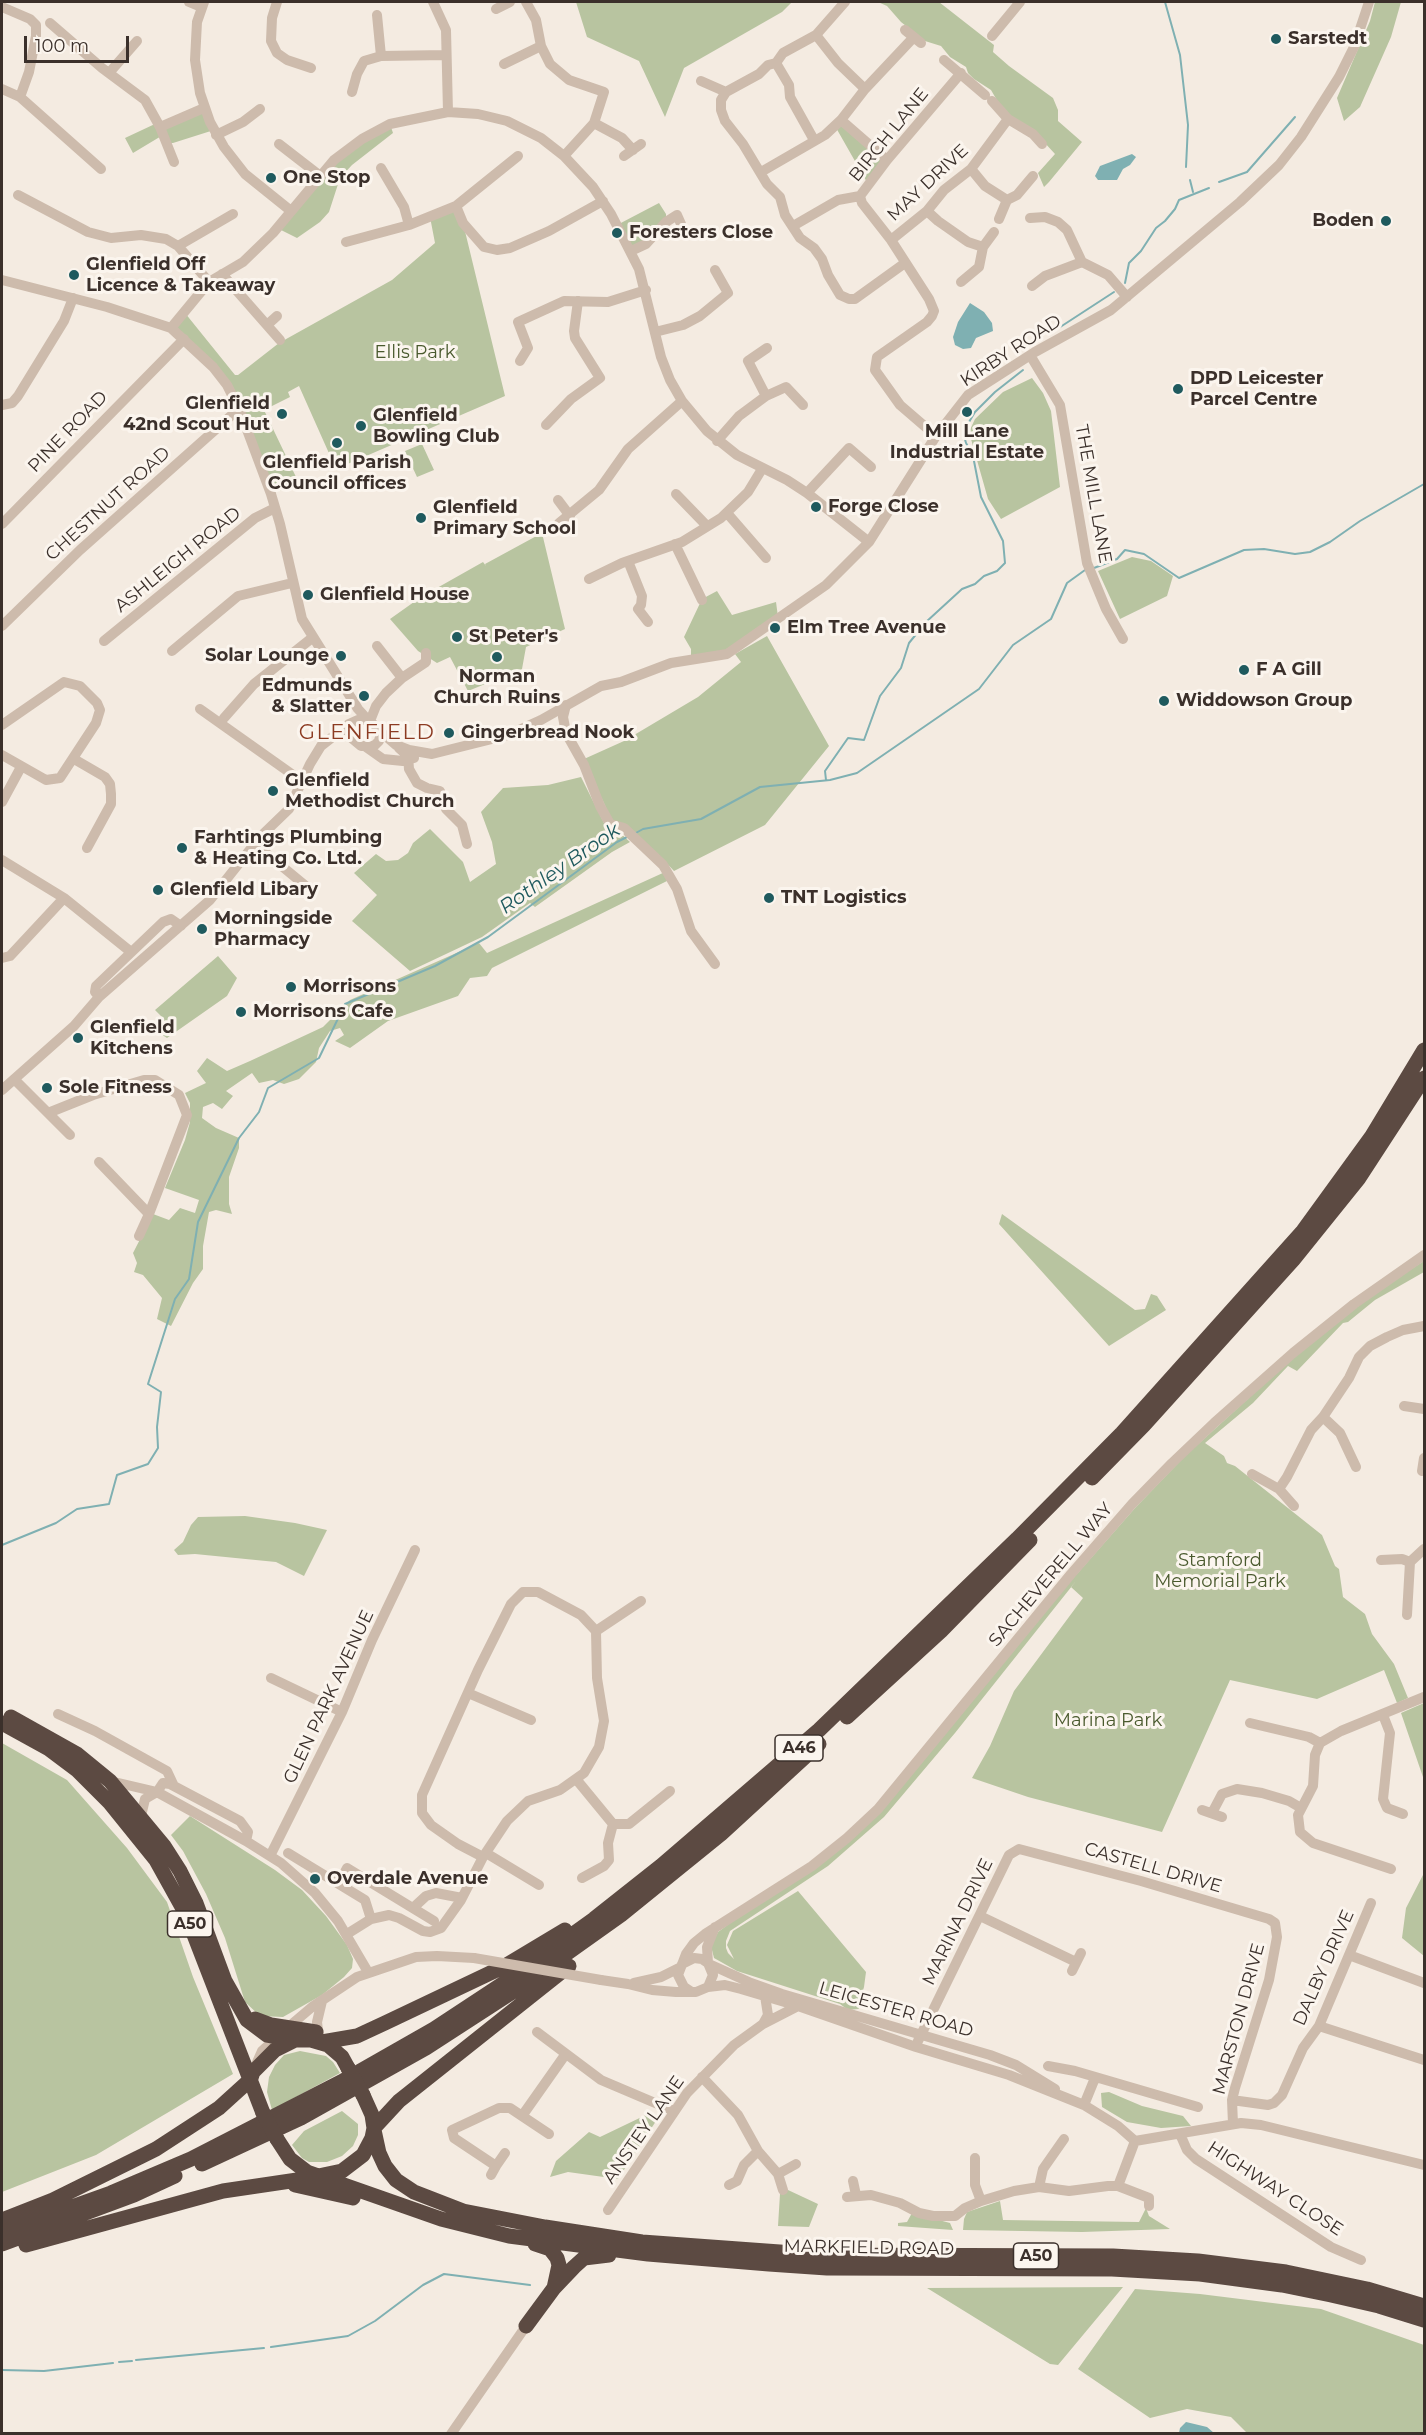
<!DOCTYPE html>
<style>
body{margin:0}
#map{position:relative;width:1426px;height:2435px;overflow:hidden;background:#f4ebe1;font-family:Montserrat,sans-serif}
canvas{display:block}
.frame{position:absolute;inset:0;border:3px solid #3b302b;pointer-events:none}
.scale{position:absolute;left:24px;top:36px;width:105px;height:27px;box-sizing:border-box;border:3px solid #3b302b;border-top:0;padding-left:8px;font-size:18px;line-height:21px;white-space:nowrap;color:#3b302b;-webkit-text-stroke:4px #fbf5ee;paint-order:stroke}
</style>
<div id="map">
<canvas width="1426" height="2435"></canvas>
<div class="frame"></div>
<div class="scale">100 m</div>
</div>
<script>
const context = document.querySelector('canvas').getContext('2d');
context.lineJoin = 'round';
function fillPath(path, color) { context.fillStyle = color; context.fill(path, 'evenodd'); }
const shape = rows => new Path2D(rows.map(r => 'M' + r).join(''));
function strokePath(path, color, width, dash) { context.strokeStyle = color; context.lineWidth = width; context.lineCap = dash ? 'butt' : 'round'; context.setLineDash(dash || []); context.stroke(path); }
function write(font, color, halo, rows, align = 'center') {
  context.font = font + ' Montserrat,sans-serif'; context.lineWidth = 6; context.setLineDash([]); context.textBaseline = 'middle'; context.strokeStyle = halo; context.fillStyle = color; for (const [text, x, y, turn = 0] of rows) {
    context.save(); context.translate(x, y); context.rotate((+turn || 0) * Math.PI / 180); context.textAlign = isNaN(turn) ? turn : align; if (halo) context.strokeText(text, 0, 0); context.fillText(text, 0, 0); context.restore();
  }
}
fillPath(shape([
 [576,2,792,2,782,12,684,68,665,117,639,61,587,37],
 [878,2,939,2,994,45,993,52,1009,66,1053,98,1058,110,1058,121,1082,142,1049,182,1044,187,1038,173,1055,154,1044,142,1002,109,991,90,974,79,968,73,966,67,950,57,941,46,925,41,901,22,887,6],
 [1375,2,1401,2,1391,37,1360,107,1344,121,1337,98,1370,21],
 [204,108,214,130,173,143,166,143,163,135,133,153,125,138,157,123],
 [841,120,887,160,868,184,835,126],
 [390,124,393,133,352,165,340,178,329,212,320,222,297,238,277,228,334,160],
 [659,203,666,214,666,222,631,251,617,225],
 [456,206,463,223,505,396,336,469,299,386,288,392,290,397,264,410,296,477,292,480,289,487,271,494,227,385,171,328,185,313,235,375,238,375,279,343,392,280,435,243,430,217],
 [1032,378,1043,393,1051,411,1060,487,1001,519,988,499,969,432,975,419,1003,392],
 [422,444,434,470,417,477,405,451],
 [542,533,565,629,526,647,522,669,468,691,450,657,437,663,426,656,418,651,390,619,421,597,483,562,486,566,485,564],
 [1132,557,1151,561,1173,576,1167,596,1120,619,1098,571],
 [717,591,732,615,776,602,778,617,729,650,691,656,691,649,684,637,702,599],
 [767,636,829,746,765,825,674,871,658,854,612,821,584,759,624,741,698,697,741,662,735,654],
 [581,777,606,827,619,832,630,842,612,852,535,907,530,903,482,937,410,971,352,921,377,895,354,873,376,854,386,861,398,860,408,853,413,843,430,829,463,862,470,882,496,864,492,842,481,812,503,788,548,785],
 [665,872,669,880,492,968,487,976,470,978,458,996,388,1021,350,1048,335,1041,344,1035,340,1028,330,1031,319,1048,316,1062,299,1079,284,1084,273,1080,259,1083,252,1073,226,1091,233,1096,222,1109,213,1103,203,1107,202,1118,216,1128,239,1138,239,1148,229,1177,229,1204,232,1214,216,1210,209,1212,203,1246,203,1269,193,1283,171,1326,157,1319,162,1298,143,1275,134,1272,137,1263,133,1253,153,1214,169,1220,180,1208,195,1213,199,1200,165,1188,185,1140,190,1122,190,1103,185,1093,206,1083,197,1071,207,1058,227,1071,250,1061,323,1027,350,1000,479,943,487,953],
 [218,956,237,978,227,996,167,1038,150,1027,162,1017,155,1010],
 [1002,1214,1135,1310,1145,1309,1151,1294,1157,1296,1166,1310,1109,1346,999,1224],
 [1424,1261,1424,1272,1375,1300,1348,1322,1343,1323,1297,1371,1288,1366,1253,1403,1205,1443,1224,1456,1227,1463,1235,1466,1322,1535,1335,1566,1339,1569,1343,1597,1365,1614,1372,1634,1394,1664,1408,1698,1397,1703,1384,1670,1317,1699,1230,1680,1162,1832,1028,1797,972,1778,990,1746,1014,1691,1083,1598,1071,1587,1076,1581,955,1733,884,1817,828,1866,730,1931,726,1941,726,1948,728,1953,734,1959,727,1945,733,1931,798,1891,866,1972,864,1987,859,2004,861,2007,858,2009,848,2010,840,2004,737,1971,714,1958,711,1946,718,1932,880,1813,1054,1600,1135,1508,1184,1457,1286,1364,1377,1291],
 [245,1516,295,1523,327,1530,304,1576,276,1562,195,1554,178,1555,174,1550,183,1542,191,1525,198,1517],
 [1424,1703,1424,1780,1401,1713],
 [2,1743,67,1780,127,1848,167,1902,193,1977,233,2074,96,2155,2,2192],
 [190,1816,275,1870,302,1890,326,1916,347,1945,353,1959,352,1968,344,1977,322,1995,283,2017,260,2016,245,2002,225,1938,206,1894,183,1851,171,1835],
 [1424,1873,1424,1956,1402,1938,1406,1908],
 [300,2051,326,2056,333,2062,340,2073,272,2110,267,2092,269,2077,275,2065,284,2055],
 [1109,2092,1142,2106,1183,2116,1191,2126,1161,2128,1127,2122,1102,2107,1101,2093],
 [342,2111,358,2124,358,2135,353,2146,342,2156,327,2162,309,2162,302,2158,292,2145,304,2131],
 [650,2113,660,2115,618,2179,568,2172,550,2177,556,2161,589,2132,600,2137],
 [788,2190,818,2204,809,2227,778,2226,780,2194],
 [1000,2201,1003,2220,1139,2222,1146,2208,1149,2216,1170,2229,1082,2232,963,2230,964,2219,967,2212],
 [912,2213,950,2223,953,2230,898,2226,898,2223,907,2222],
 [1123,2287,1058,2365,1050,2364,927,2288],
 [1135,2289,1200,2294,1321,2309,1424,2345,1424,2433,1247,2433,1231,2417,1187,2409,1150,2418,1078,2369]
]), '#b8c4a0');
fillPath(shape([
 [1132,154,1136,157,1130,165,1123,169,1117,180,1098,180,1095,176,1100,166],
 [970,303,984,312,992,323,993,331,976,338,971,348,963,349,955,345,953,337,958,322],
 [1186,2422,1207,2427,1214,2433,1179,2433,1180,2428]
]), '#7fb0b2');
strokePath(shape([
 [1165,2,1180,55,1188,125,1186,167],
 [1190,180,1193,192],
 [1219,182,1247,172,1295,117],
 [1125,283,1129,263,1141,251,1156,228,1165,221,1175,209,1179,200,1209,188],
 [1051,333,1114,292],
 [1094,568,1117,559,1125,550,1144,554,1179,578,1244,550,1264,549,1295,554,1310,552,1330,542,1360,521,1424,484],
 [826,780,825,771,848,738,864,740,880,696,901,668,909,643,926,622,962,589,975,584,984,576,997,571,1005,563,1003,541,981,497,973,456,966,443,963,432,975,412,995,392,1023,370],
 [634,834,643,829,701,819,760,787,830,780,857,773,979,689,1013,645,1051,619,1067,583,1085,570],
 [2,1545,56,1523,77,1509,109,1504,117,1475,148,1464,158,1448,157,1427,161,1392,148,1384,175,1299,189,1279,198,1222,239,1138,259,1112,268,1088,319,1058,345,1004,435,966,488,937,617,842,629,836],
 [271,2347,348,2336,375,2321,423,2285,444,2274,530,2285],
 [136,2360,264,2348],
 [119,2362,132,2361],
 [2,2370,44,2371,113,2363]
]), '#7fb0b2', 2);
strokePath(shape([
 [189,2,201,7],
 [204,2,197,22,195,60,200,93,210,122,224,147,245,174,291,211],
 [277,2,272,18,271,41,277,53,287,60,311,68],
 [433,2,446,30,448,112],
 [526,2,536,20,541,46,550,64,569,80,604,92,594,123,564,156],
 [2,7,30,19,36,25,36,36,29,72,20,97],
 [496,9,510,2],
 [377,15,381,56],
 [50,23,102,68,145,100,160,127,174,162],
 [905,30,921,43],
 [816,35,838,63,865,89],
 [816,35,845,2],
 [992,36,1020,2],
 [944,60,985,95],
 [776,63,768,65,759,74,726,92,721,100,721,110,725,121,743,144,767,184,780,197,785,215,800,238,814,248,822,259,828,275,840,295,849,299,855,299,905,263],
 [776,63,789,85,790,97,814,140],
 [776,63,783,53,816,35],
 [504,64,541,46],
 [109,73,137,41],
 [701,81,726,92],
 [2,89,20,97,101,169],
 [352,92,357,74,364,61,381,56,446,55],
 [992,101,1008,119,1033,134,1042,144],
 [841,120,887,160],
 [594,123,622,138,633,150],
 [160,127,204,108],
 [216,135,243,122,260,109],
 [279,144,319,175],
 [624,156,641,144],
 [381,168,404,207,409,225],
 [971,169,985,186,1007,200],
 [761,172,825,135,841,120,865,89,913,38],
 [18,195,88,232,111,238,141,235,166,239,178,246,209,282],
 [860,196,862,203,891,240,929,299,934,311,932,316,927,322,877,357,875,370,900,405,936,436],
 [860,196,887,160,961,73],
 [456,206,463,223,484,247,497,250,510,248,549,231,603,201],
 [927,211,938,221,968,242,983,247],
 [1030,218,1045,217,1058,222,1067,230,1082,262,1108,275,1127,297],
 [999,219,1007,200,1017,195,1033,176],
 [793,226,838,200,860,196],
 [891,240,927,211,944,190,971,169,1008,119],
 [346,242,409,225,456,206,518,156],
 [178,246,233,214],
 [631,251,646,244,666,222,677,215,681,224],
 [222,274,280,340],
 [2,280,107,307,171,328,213,367,227,385,240,411,271,494,280,524,302,619,358,709,368,720],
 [961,282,979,267,983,247,994,232],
 [1032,286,1045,276,1082,262],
 [267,325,277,316],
 [171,328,209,282,243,262,273,233,334,160,362,139,390,124,448,112,478,114,507,121,541,138,564,156,593,187,611,214,639,269,661,357,670,380,682,401,707,431,737,455,787,480,807,493,869,542],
 [655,332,683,325,700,316,728,293,715,270],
 [1030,355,1060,405,1087,563,1106,609,1123,639],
 [520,361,528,348,518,322,564,301,608,302,646,290],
 [766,396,748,361,767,348],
 [2,405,12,403,18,396,64,321,73,298],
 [546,425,571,399,600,378,575,338,574,331,578,301],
 [717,441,739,416,766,396,786,387,803,405],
 [807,493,849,448,871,467],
 [676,494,707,526],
 [558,500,570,516],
 [727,513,766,558],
 [559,523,599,490,628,449,682,401],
 [2,524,184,339],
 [675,544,702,600],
 [628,561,642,596,641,605,638,609,648,622],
 [589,579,622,563,682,542,721,518,748,492,762,469],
 [2,626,80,550,233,414,240,411],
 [104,641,255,518,275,508],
 [377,646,402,678],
 [172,651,238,596,292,583],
 [566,705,563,717,566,733,584,765,600,806,610,824,624,828,663,865,677,889,691,931,715,964],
 [200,709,303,782],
 [224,718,254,684,312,638],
 [360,719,370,721,381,732,379,741,374,746,361,746,349,736,349,724,360,719],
 [370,721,376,706,386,693,402,678,426,662,426,653],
 [2,725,64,682,80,686,97,703,100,710,96,723,60,778,46,780,2,755],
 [381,732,396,745,409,750,432,754,508,735,541,720,601,686,621,682,671,663,727,654,826,585,869,542,936,436,968,395,1035,352,1111,310,1240,202,1279,165,1301,137,1339,77,1354,47,1369,2],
 [366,747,383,759,403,761,414,758],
 [399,748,408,756,409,769,417,783,427,788,440,791,446,809,462,825,467,844],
 [74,759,105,777,110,784,111,794,111,804,87,848],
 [2,802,21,767],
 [255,844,307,887],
 [2,860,64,898,131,952],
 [2,958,10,956,64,898],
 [99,997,95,992,96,986,163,922,171,919,181,926],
 [15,1080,48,1113,93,1095,144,1080,155,1080,179,1095,187,1115,149,1214,99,1162],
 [2,1090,74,1026,99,997,210,900,260,837,289,809,310,764,321,746,349,724],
 [48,1113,70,1135],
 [139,1236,149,1214],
 [1404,1406,1424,1409],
 [1323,1417,1340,1433,1356,1467],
 [1422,1471,1424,1458],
 [1252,1474,1279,1489,1294,1506],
 [1279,1489,1287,1477,1311,1430,1323,1417,1349,1378,1359,1357,1370,1346,1387,1337,1403,1330,1424,1326],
 [1381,1560,1402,1559,1410,1562],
 [1407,1615,1410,1562,1424,1549],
 [596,1631,641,1601],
 [271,1678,342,1712],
 [468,1693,531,1720],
 [58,1714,95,1731,167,1771,174,1786],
 [1383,1715,1390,1733,1383,1799,1387,1808,1403,1814],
 [1250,1723,1309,1737,1320,1743],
 [576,1779,613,1824,608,1843,609,1860,604,1866,582,1878],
 [110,1781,157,1792,246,1841,281,1863,315,1893,338,1921,368,1972],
 [1202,1810,1222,1817],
 [1212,1813,1222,1794,1237,1789,1262,1793,1289,1801,1301,1808],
 [141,1816,145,1799,157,1792,163,1783,170,1784,240,1821,248,1832,246,1841],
 [613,1824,629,1824,670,1791],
 [1019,1849,1141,1881,1269,1919,1275,1923,1277,1937,1269,1980,1235,2088,1232,2100,1233,2124],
 [288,1853,365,1900,371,1919],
 [486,1853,539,1885],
 [270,1856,342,1712,372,1640,415,1550],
 [1391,1869,1313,1843,1300,1832,1298,1815,1313,1786,1315,1755,1320,1743,1341,1731,1424,1697],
 [339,1883,347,1868,434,1921],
 [413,1908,426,1896,436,1893,462,1898],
 [980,1916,1076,1962],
 [347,1934,371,1919,389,1915,399,1918,423,1931,430,1932,441,1928,461,1900,483,1857,507,1821,528,1801,560,1790,584,1773,599,1747,604,1721,597,1678,596,1631,581,1615,538,1592,523,1592,511,1604,478,1670,422,1795,422,1813,431,1825,458,1844,483,1857],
 [1349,1955,1424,1983],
 [708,1963,707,1947,715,1927],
 [709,1964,751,1983,782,1994,990,2055,1016,2065,1055,2089],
 [1072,1971,1081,1953],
 [601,1980,628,1984,652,1990,676,1992,696,1992,708,1987,713,1975,708,1963,702,1959,694,1958,682,1964],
 [634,1983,661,1977,681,1967],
 [708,1987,725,1985,741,1989,798,2006,916,2047,1009,2075,1084,2105,1118,2126,1135,2141,1241,2123,1261,2125,1424,2165],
 [690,1991,684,1987,678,1975,686,1954,694,1943,705,1934,812,1866,847,1838,878,1809,1071,1574,1132,1504,1172,1463,1214,1423,1293,1353,1354,1304,1424,1255],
 [763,2024,768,2015,765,1996],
 [1319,2026,1424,2060],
 [537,2032,601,2080,674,2111],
 [319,2038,317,2022,322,2001],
 [918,2041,1009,1855,1019,1849],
 [1048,2066,1075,2071,1198,2107],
 [254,2069,262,2051,292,2024,312,2007,357,1977,416,1957,437,1956,474,1958],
 [702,2077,738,2115,758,2151,778,2174,783,2190],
 [1232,2100,1268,2105,1274,2103,1282,2095,1303,2048,1319,2026,1371,1903],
 [1084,2105,1095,2078],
 [522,2116,565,2055],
 [1180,2134,1187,2150,1196,2159,1331,2247,1361,2260],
 [975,2158,975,2185,981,2201],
 [496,2166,505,2153],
 [778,2174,796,2164],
 [491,2175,496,2166,454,2138,452,2130,499,2108,510,2108,549,2134],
 [853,2181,856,2195],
 [729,2185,737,2181,744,2165,758,2151],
 [1118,2186,1135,2141],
 [1039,2187,1043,2169,1064,2139],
 [847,2197,871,2195,900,2203,919,2213,933,2216,955,2216,965,2208,981,2201,1014,2191,1039,2187,1069,2191,1108,2186,1118,2186,1149,2198,1149,2206],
 [608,2210,687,2093,734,2045,763,2024,798,2006],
 [451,2434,526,2326]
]), '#cdbbac', 10);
strokePath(shape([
 [1092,1478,1144,1425,1293,1260,1359,1178,1424,1078],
 [11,1717,77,1754,110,1781,164,1846,180,1871,196,1903,225,1981,247,2020,267,2035,295,2040],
 [847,1717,941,1631,1030,1540],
 [2,1723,49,1749,77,1770,110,1803,156,1860,186,1914,263,2113],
 [255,2019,271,2025,316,2032],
 [322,2042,357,2036,385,2023,505,1966,565,1930],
 [251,2078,253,2072,275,2050,295,2040,311,2040,328,2045,342,2057,348,2068],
 [374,2128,399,2101,569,1966],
 [374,2130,379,2153,385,2166,396,2180,414,2192,463,2211,545,2227,642,2242,821,2255,1113,2256,1198,2261,1286,2272,1367,2289,1424,2306],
 [277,2139,290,2159,307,2172,441,2219,509,2236,648,2254,769,2264,827,2268,1112,2269,1200,2274,1282,2285,1331,2295,1379,2306,1424,2320],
 [202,2164,301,2118,426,2048,517,1989,621,1915,721,1834,819,1744],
 [295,2185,353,2198],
 [2,2220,53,2200,156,2149,219,2108,251,2079],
 [2,2232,111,2193,191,2159,341,2082,434,2029,513,1977,594,1919,661,1866,819,1730,1017,1539,1122,1433,1303,1231,1372,1136,1424,1050],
 [2,2244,134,2195,175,2176],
 [535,2244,550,2249,557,2258,559,2265,554,2288],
 [26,2245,223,2191,304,2179,342,2171,363,2155,372,2138,374,2128,372,2115,363,2095],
 [526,2326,554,2288,574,2267,584,2258,609,2255]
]), '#5c4a42', 15);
strokePath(shape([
 [474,1958,601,1980]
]), '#cdbbac', 10);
strokePath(shape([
 [348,2068,363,2095],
 [263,2113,277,2139]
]), '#5c4a42', 15);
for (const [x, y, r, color] of [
 [1276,39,6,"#1f5a5e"],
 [271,178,6,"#1f5a5e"],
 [1386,221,6,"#1f5a5e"],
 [617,233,6,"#1f5a5e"],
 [74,275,6,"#1f5a5e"],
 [1178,389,6,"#1f5a5e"],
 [967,412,6,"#1f5a5e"],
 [282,414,6,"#1f5a5e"],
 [361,426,6,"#1f5a5e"],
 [337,443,6,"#1f5a5e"],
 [816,507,6,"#1f5a5e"],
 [421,518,6,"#1f5a5e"],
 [308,595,6,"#1f5a5e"],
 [775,628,6,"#1f5a5e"],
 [457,637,6,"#1f5a5e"],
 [341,656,6,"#1f5a5e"],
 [497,657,6,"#1f5a5e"],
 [1244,670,6,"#1f5a5e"],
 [364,696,6,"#1f5a5e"],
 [1164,701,6,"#1f5a5e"],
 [449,733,6,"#1f5a5e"],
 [273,791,6,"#1f5a5e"],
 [182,848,6,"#1f5a5e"],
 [158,890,6,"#1f5a5e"],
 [769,898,6,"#1f5a5e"],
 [202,929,6,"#1f5a5e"],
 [291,987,6,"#1f5a5e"],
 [241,1012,6,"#1f5a5e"],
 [78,1038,6,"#1f5a5e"],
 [47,1088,6,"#1f5a5e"],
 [315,1879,6,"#1f5a5e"]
]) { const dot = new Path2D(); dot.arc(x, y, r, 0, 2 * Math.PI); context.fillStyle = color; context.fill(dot); strokePath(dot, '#fbf5ee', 2); }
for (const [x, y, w] of [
 [799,1748,48],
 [190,1924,45],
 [1036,2256,45]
]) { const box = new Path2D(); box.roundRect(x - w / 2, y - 13, w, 26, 4.5); context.fillStyle = '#fbf5ee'; context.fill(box); strokePath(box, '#3b302b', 1.5); }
write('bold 16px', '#3b302b', null, [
 ["A46",799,1748],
 ["A50",190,1924],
 ["A50",1036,2256]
]);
write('bold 18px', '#3b302b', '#fbf5ee', [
 ["Sarstedt",1288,39],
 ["One Stop",283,178],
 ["Boden",1374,221,"right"],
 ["Foresters Close",629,233],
 ["Glenfield Off",86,265],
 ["Licence & Takeaway",86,286],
 ["DPD Leicester",1190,379],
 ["Parcel Centre",1190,400],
 ["Glenfield",270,404,"right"],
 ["42nd Scout Hut",270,425,"right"],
 ["Glenfield",373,416],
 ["Bowling Club",373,437],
 ["Mill Lane",967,432,"center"],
 ["Industrial Estate",967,453,"center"],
 ["Glenfield Parish",337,463,"center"],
 ["Council offices",337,484,"center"],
 ["Forge Close",828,507],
 ["Glenfield",433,508],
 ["Primary School",433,529],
 ["Glenfield House",320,595],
 ["Elm Tree Avenue",787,628],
 ["St Peter's",469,637],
 ["Solar Lounge",329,656,"right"],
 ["F A Gill",1256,670],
 ["Norman",497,677,"center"],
 ["Church Ruins",497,698,"center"],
 ["Edmunds",352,686,"right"],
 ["& Slatter",352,707,"right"],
 ["Widdowson Group",1176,701],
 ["Gingerbread Nook",461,733],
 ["Glenfield",285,781],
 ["Methodist Church",285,802],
 ["Farhtings Plumbing",194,838],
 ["& Heating Co. Ltd.",194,859],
 ["Glenfield Libary",170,890],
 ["TNT Logistics",781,898],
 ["Morningside",214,919],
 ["Pharmacy",214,940],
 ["Morrisons",303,987],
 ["Morrisons Cafe",253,1012],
 ["Glenfield",90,1028],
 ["Kitchens",90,1049],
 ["Sole Fitness",59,1088],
 ["Overdale Avenue",327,1879]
], 'left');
write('18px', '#3b302b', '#fbf5ee', [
 ["BIRCH LANE",889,135,-51],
 ["MAY DRIVE",928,183,-43],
 ["KIRBY ROAD",1011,351,-33],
 ["PINE ROAD",68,432,-46],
 ["THE MILL LANE",1093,494,80],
 ["CHESTNUT ROAD",108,504,-42],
 ["ASHLEIGH ROAD",178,560,-39],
 ["SACHEVERELL WAY",1051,1575,-50],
 ["GLEN PARK AVENUE",329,1697,-65],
 ["CASTELL DRIVE",1153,1868,16],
 ["MARINA DRIVE",958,1922,-64],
 ["DALBY DRIVE",1324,1968,-66],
 ["LEICESTER ROAD",896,2010,16],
 ["MARSTON DRIVE",1239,2019,-75],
 ["ANSTEY LANE",644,2130,-55],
 ["HIGHWAY CLOSE",1275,2189,33],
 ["MARKFIELD ROAD",869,2248,1]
]);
write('18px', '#4a5a2e', '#fbf5ee', [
 ["Ellis Park",415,353],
 ["Stamford",1220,1561],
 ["Memorial Park",1220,1582],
 ["Marina Park",1108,1721]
]);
write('italic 20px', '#1f5a5e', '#fbf5ee', [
 ["Rothley Brook",560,869,-35]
]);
context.letterSpacing = '1.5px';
write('21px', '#8c3b22', '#fbf5ee', [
 ["GLENFIELD",367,733]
]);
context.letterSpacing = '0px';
</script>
